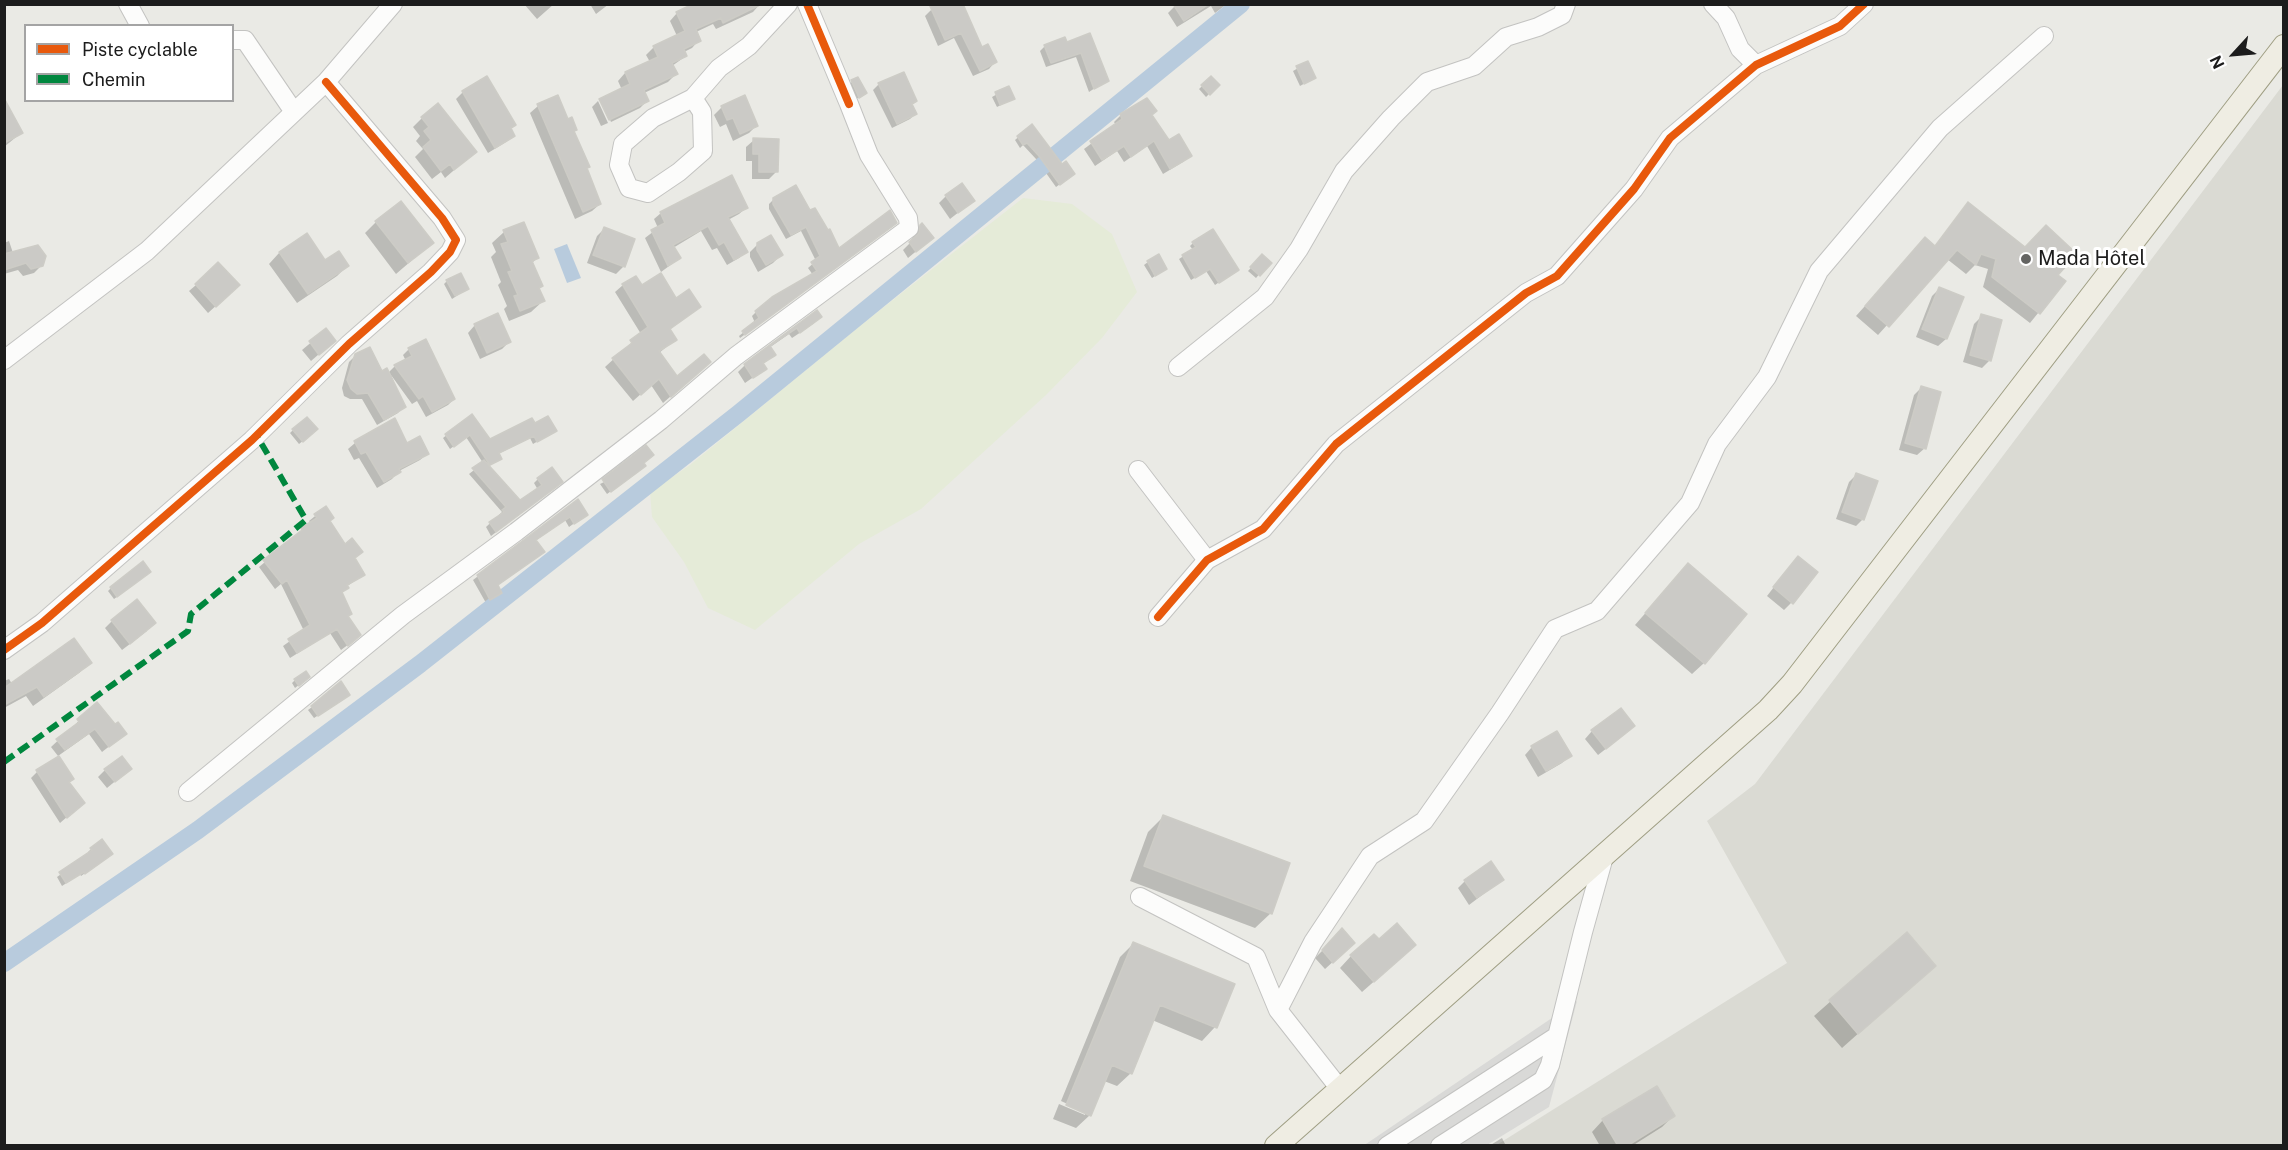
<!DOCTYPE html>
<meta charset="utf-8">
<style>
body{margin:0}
#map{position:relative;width:2288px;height:1150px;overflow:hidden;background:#eaeae5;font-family:"Public Sans",sans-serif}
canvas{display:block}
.frame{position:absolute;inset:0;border:6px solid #1c1c1c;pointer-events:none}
.legend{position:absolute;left:24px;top:24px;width:210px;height:78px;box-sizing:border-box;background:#fff;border:2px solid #a4a4a4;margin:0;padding:8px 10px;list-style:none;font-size:18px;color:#1c1c1c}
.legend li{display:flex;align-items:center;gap:12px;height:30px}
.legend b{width:30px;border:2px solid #a4a4a4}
.north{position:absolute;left:2204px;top:24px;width:60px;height:60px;-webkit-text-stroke:4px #fff;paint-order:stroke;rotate:244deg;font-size:16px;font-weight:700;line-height:24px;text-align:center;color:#1c1c1c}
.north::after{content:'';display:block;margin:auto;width:21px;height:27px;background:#1c1c1c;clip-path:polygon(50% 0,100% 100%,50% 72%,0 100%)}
</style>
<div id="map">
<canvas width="2288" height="1150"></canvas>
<div class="frame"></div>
<ul class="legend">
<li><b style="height:8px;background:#e8590c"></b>Piste cyclable</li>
<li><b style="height:8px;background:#00873e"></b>Chemin</li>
</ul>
<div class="north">N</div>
</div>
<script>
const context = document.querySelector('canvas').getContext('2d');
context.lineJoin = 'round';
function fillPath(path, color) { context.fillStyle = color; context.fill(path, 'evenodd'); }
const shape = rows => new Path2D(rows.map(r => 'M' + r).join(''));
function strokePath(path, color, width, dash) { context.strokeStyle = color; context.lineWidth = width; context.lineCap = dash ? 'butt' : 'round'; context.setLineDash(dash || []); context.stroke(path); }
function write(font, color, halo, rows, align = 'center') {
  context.font = font + ' "Public Sans",sans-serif'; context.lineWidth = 6; context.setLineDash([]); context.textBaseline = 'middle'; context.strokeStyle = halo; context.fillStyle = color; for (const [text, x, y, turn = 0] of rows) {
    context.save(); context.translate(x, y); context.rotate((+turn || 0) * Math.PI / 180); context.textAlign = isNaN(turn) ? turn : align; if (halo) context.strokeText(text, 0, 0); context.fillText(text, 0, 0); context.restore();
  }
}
fillPath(shape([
 [2283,85,2283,1145,1495,1146,1787,963,1707,821,1755,784]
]), '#dadad3');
fillPath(shape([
 [1023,198,1072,204,1112,234,1137,292,1102,338,1046,395,921,509,859,544,755,630,708,608,684,562,652,517,650,492,690,465,866,321]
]), '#e5ebd8');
fillPath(shape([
 [1577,1001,1549,1107,1487,1145,1363,1146]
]), '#d9d9d7');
fillPath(shape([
 [567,244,581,278,567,283,554,249]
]), '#b8cbdd');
fillPath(shape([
 [524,4,554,4,537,19],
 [590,4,609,4,596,14],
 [760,4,753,12,716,29,713,24,696,32,699,40,692,48,684,52,686,56,672,66,676,74,668,82,644,93,648,100,640,108,611,122,602,101,599,101,622,90,618,81,625,73,650,62,646,55,654,47,677,36,670,21,677,13],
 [1177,4,1227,4,1215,13,1211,6,1177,27,1168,13],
 [932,9,981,49,995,62,989,69,973,76,954,38,938,46,925,16],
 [1089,34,1107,80,1089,92,1076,57,1046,67,1040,51,1045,46,1066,44],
 [1307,63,1314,78,1300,86,1293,71],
 [903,74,915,101,911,105,915,114,910,119,892,128,873,90,878,85],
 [1211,78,1218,85,1206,97,1199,89],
 [852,82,865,93,855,100,849,85],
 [1008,88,1013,99,997,107,992,97],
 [463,92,510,129,513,136,506,142,488,153,456,99],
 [4,97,21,133,4,147],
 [557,97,573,132,600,204,592,211,575,219,530,113,538,106],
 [598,101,608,123,601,126,592,107],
 [722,107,756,126,749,133,733,141,726,124,720,127,714,115],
 [1121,115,1150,116,1169,142,1190,156,1183,162,1163,174,1147,146,1124,162,1117,151,1095,166,1084,149,1116,125,1114,122],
 [422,118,475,152,445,178,441,172,432,179,415,157,423,149,416,141,420,136,413,127],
 [1031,126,1070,177,1056,187,1036,159,1023,145,1020,148,1015,140],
 [754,140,776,172,769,179,752,179,752,161,746,161,746,147],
 [946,196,973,201,950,219,939,203],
 [774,199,810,212,838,250,891,227,740,338,739,336,755,323,752,316,756,312,813,275,808,268,816,261,801,231,786,239,769,209,769,204],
 [1968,204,2064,281,2030,323,1983,287,1988,269,1975,265,1966,274,1947,259,1878,335,1856,316,1916,249,1934,247],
 [746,208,739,214,728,220,746,252,739,258,727,265,717,248,712,250,701,231,673,248,680,258,661,272,645,238,658,228,654,219,661,213],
 [376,222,432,243,396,274,365,233],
 [922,225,932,238,908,258,903,250,912,241,913,234],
 [604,229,624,266,616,274,587,263,597,236],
 [504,232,537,258,532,263,543,301,531,312,509,321,504,309,507,306,498,285,501,282,491,257,496,252,492,243],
 [306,235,325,262,347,266,337,276,297,303,269,264,279,253],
 [9,241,13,253,42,265,34,273,23,276,18,270,4,274,4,243],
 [1193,243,1237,270,1215,285,1206,271,1191,280,1179,259,1193,250,1190,246],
 [758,244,781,255,773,263,758,272,750,257,750,252],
 [1262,256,1269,263,1256,278,1248,271],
 [1148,262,1165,269,1152,278,1144,265],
 [636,278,641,287,699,307,669,330,675,340,659,353,676,378,702,369,663,403,651,385,633,401,605,367,641,334,615,292,623,285],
 [447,281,467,289,452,299,444,284],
 [196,285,231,292,208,313,189,291],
 [1939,289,1962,298,1946,339,1938,346,1916,337,1932,296],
 [817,312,820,317,813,324,792,338,789,334,769,348,774,355,762,365,765,369,745,383,738,372,745,365],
 [1982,316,1990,360,1982,368,1963,362,1974,324],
 [475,325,509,342,502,349,480,359,468,333],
 [326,330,326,348,311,361,302,350],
 [409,349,454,399,448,405,426,417,417,401,412,404,391,375,404,406,398,413,377,425,362,399,350,399,344,396,342,388,349,362,356,355,381,373,388,373,395,366,406,361,403,355],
 [1921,388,1925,448,1917,455,1899,450,1914,395],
 [471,416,489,441,534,425,555,431,533,444,530,438,498,454,496,461,488,466,520,502,538,490,534,483,538,479,557,486,491,536,486,527,502,512,469,474,483,463,466,437,450,449,443,438],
 [293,430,313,433,299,444,290,433],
 [355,443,406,445,427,454,420,460,399,471,392,479,377,488,359,458,354,460,348,449],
 [642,464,641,469,607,494,600,484],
 [1856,475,1863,519,1856,526,1836,519,1849,482],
 [577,501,586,515,569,527,565,520,535,541,497,586,501,593,486,603,473,580],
 [325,508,328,521,363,575,346,587,341,594,350,614,347,617,353,641,341,650,330,633,290,658,283,646,304,631,281,584,275,589,259,567,311,524,309,521],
 [1791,565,1791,603,1784,610,1767,596],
 [146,575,114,599,108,591,111,588],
 [1677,577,1704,663,1692,674,1635,625],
 [112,621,147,631,122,650,105,628],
 [90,663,79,673,33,706,26,696,4,708,4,681,9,679,12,684],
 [295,680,305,680,295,688,292,683],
 [345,698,314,718,308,710,312,707],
 [97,704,115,726,125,734,102,752,89,734,58,756,51,747],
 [1592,731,1626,733,1598,755,1585,739],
 [1532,747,1570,755,1562,763,1538,777,1525,755],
 [130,769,107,788,98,777,105,770],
 [37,772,83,803,60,823,31,778],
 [1163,817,1271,913,1255,928,1130,881,1148,832],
 [102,841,108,857,81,876,80,874,62,886,57,877,89,854,88,852,91,849],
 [1502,880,1469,905,1458,888,1465,881],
 [1342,931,1346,950,1325,969,1315,958],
 [1907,934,1934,966,1842,1048,1814,1016],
 [1379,941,1403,956,1362,992,1340,968,1351,956],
 [1133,944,1215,1027,1202,1041,1152,1020,1131,1073,1117,1086,1104,1081,1090,1115,1076,1128,1053,1119,1059,1104,1085,1115,1085,1112,1061,1101,1120,957],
 [1673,1116,1662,1127,1632,1146,1600,1146,1592,1132,1603,1120],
 [1502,1138,1506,1146,1489,1146]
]), '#0003');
strokePath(shape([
 [4,963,198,830,420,664,738,414,1241,4]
]), '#b8cbdd', 18);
const building = shape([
 [693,4,762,4,723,23,721,18,696,29,701,41,684,49,687,56,672,63,678,74,644,90,649,101,609,120,599,99,630,84,625,72,658,57,653,46,685,31,676,12,693,4],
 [929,4,963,4,982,47,988,44,997,62,980,71,961,33,945,40,929,4],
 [1173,4,1209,4,1184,21,1173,4],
 [1090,33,1109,81,1094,89,1081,53,1051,63,1044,45,1065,37,1067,42,1090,33],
 [1308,61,1316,78,1304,84,1296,66,1308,61],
 [904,72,917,101,912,104,917,114,897,124,878,83,904,72],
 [487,76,516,125,511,128,515,136,495,148,462,91,487,76],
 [1211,76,1220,85,1210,95,1201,85,1211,76],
 [858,77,867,93,859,98,851,80,858,77],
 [1009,86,1015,99,1000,105,995,92,1009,86],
 [558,95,568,119,572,117,577,130,574,131,590,167,587,168,601,204,583,212,537,104,558,95],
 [745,95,758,126,740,134,733,118,727,120,721,106,745,95],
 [4,98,23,133,4,143,4,98],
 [1147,98,1157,111,1152,115,1169,140,1179,134,1192,156,1170,169,1154,141,1131,157,1124,146,1102,160,1090,141,1122,119,1120,114,1147,98],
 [438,103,477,152,454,170,450,164,441,171,423,147,431,140,424,131,429,127,421,117,438,103],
 [1032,124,1062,164,1066,161,1075,174,1060,185,1039,156,1027,143,1023,145,1017,136,1032,124],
 [753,138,779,139,778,172,759,172,759,154,753,154,753,138],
 [732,175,748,208,728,217,748,252,734,260,724,242,719,245,708,226,673,245,681,258,668,266,651,230,665,223,660,212,732,175],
 [962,183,975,201,958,213,945,195,962,183],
 [796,185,810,210,815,208,828,230,830,229,839,248,890,210,897,223,745,335,742,331,759,318,755,311,772,297,817,271,811,262,820,256,806,227,791,235,773,204,773,198,796,185],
 [401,201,434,243,408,263,375,221,401,201],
 [1968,202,2025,247,2046,225,2077,254,2058,275,2066,281,2040,314,1992,277,1996,259,1981,254,1976,265,1957,250,1889,327,1865,306,1925,237,1935,246,1968,202],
 [524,222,539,258,532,261,543,286,539,288,545,301,520,311,514,296,518,295,508,272,512,271,501,244,508,242,503,230,524,222],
 [922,223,934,238,916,252,909,242,919,233,920,225,922,223],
 [604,227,635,239,625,267,593,255,604,227],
 [1213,229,1239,270,1219,283,1210,269,1195,278,1182,255,1196,247,1192,242,1213,229],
 [307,233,325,260,339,251,349,266,308,294,279,252,307,233],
 [771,235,783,255,766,265,757,250,757,243,771,235],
 [38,245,46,256,43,266,31,269,26,263,4,270,4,254,38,245],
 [1159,254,1167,269,1155,276,1147,261,1159,254],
 [1262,254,1272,263,1260,276,1250,267,1262,254],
 [218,262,240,285,216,307,195,284,218,262],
 [461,273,469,289,455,296,446,280,461,273],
 [661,273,676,298,689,289,701,307,670,329,677,340,659,351,677,376,704,354,711,362,671,397,659,379,641,395,612,358,632,343,630,340,648,327,622,284,636,276,642,285,661,273],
 [1939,287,1964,297,1947,339,1922,329,1939,287],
 [817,310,822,317,800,333,797,328,770,346,776,355,763,363,767,369,753,378,744,364,817,310],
 [498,313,511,342,487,353,474,324,498,313],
 [1981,314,2002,320,1991,361,1970,355,1981,314],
 [326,328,336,341,319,355,309,341,326,328],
 [426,339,455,399,432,412,423,396,419,399,394,365,412,356,408,348,426,339],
 [370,347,382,371,387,368,406,407,384,420,368,393,357,394,351,389,347,380,355,354,370,347],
 [1921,386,1941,392,1926,449,1905,443,1921,386],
 [472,414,490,439,532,418,535,423,548,416,557,431,537,442,534,436,499,453,502,459,490,465,470,435,454,447,445,434,472,414],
 [307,417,318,429,303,442,292,429,307,417],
 [395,418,407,443,420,436,429,454,399,469,401,472,384,482,366,452,361,454,354,441,395,418],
 [646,445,654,455,644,463,646,466,611,492,602,479,646,445],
 [484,460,520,500,542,485,537,478,552,467,563,482,496,532,489,522,504,512,502,510,506,507,472,468,484,460],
 [1856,473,1878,481,1864,520,1842,512,1856,473],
 [578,499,588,515,574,524,570,517,536,540,545,552,498,585,502,593,490,600,477,575,578,499],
 [326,506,334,518,330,521,345,544,352,538,363,552,355,558,365,575,347,585,349,588,342,592,352,614,348,616,361,635,348,646,337,629,297,653,288,639,310,625,287,580,282,584,263,560,302,530,301,528,317,518,314,514,326,506],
 [1798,556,1818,572,1793,604,1773,587,1798,556],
 [143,561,151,572,117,597,110,587,143,561],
 [1688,563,1747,614,1705,664,1645,613,1688,563],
 [137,599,156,623,130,644,111,620,137,599],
 [74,638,92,663,44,697,37,687,4,705,4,688,74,638],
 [306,671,310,677,299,686,294,679,306,671],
 [341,681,350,695,318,716,311,706,341,681],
 [97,702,115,724,118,722,127,734,109,747,95,729,65,750,56,739,79,722,77,719,97,702],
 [1621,708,1635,726,1606,749,1591,730,1621,708],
 [1557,731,1572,756,1546,771,1531,746,1557,731],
 [59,756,74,779,69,782,85,803,67,818,36,770,59,756],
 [122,756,132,769,115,782,104,769,122,756],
 [1163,815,1290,863,1272,914,1144,866,1163,815],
 [102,839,113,854,85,874,84,872,66,883,59,872,92,850,90,848,102,839],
 [1491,861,1504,880,1477,898,1464,880,1491,861],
 [1397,923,1416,945,1374,982,1350,955,1374,934,1379,939,1397,923],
 [1342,928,1355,943,1333,963,1322,950,1342,928],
 [1907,932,1936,966,1858,1034,1829,1000,1907,932],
 [1133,942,1235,984,1217,1028,1160,1005,1132,1074,1112,1065,1091,1116,1066,1105,1133,942],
 [1657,1086,1675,1116,1627,1146,1618,1146,1602,1119,1657,1086]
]);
fillPath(building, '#cbcac6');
strokePath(building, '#cdccc6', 1.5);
const minor = shape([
 [128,4,140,26],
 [1713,4,1726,18,1740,49,1756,65],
 [232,40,245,40,294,112],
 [693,98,702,112,703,151,679,172,648,193,629,188,619,165,623,144,653,118,693,98,719,68,749,46,788,4],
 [4,360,147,251,326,82,393,4],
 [1178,367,1265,297,1299,249,1344,171,1391,118,1427,82,1474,66,1506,37,1538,27,1562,15,1566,4],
 [1138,470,1207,560],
 [1158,617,1207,560,1263,529,1336,444,1526,293,1557,276,1634,189,1670,138,1756,65,1840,26,1864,4],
 [4,650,42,623,252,440,349,344,431,272,450,252,456,240,442,218,326,82],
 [188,792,403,615,516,532,661,420,736,356,909,228,908,218,869,155,849,104,807,4],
 [1140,897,1256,957,1278,1010,1340,1089],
 [1278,1010,1313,942,1370,856,1424,821,1500,713,1555,629,1597,611,1690,503,1717,444,1767,377,1819,271,1940,128,2044,36],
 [1387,1146,1557,1036],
 [1440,1146,1543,1080,1550,1065,1583,932,1605,853]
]);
const major = shape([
 [1276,1146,1768,710,1792,684,2284,46]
]);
strokePath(minor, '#c3c3c1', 20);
strokePath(major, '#9f9e83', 24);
strokePath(minor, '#fcfcfb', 18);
strokePath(major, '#efede3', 22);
strokePath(shape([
 [4,762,188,631,191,614,306,520,257,436]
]), '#00873e', 6, [12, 6]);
strokePath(shape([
 [807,4,849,104],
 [1158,617,1207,560,1263,529,1336,444,1526,293,1557,276,1634,189,1670,138,1756,65,1840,26,1864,4],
 [4,650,42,623,252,440,349,344,431,272,450,252,456,240,442,218,326,82]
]), '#e8590c', 8);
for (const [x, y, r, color] of [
 [2026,259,6,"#646462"]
]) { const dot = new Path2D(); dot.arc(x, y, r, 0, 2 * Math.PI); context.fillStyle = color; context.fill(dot); strokePath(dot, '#fff', 2); }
write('20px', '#1c1c1c', '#fff', [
 ["Mada Hôtel",2038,259]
], 'left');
</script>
